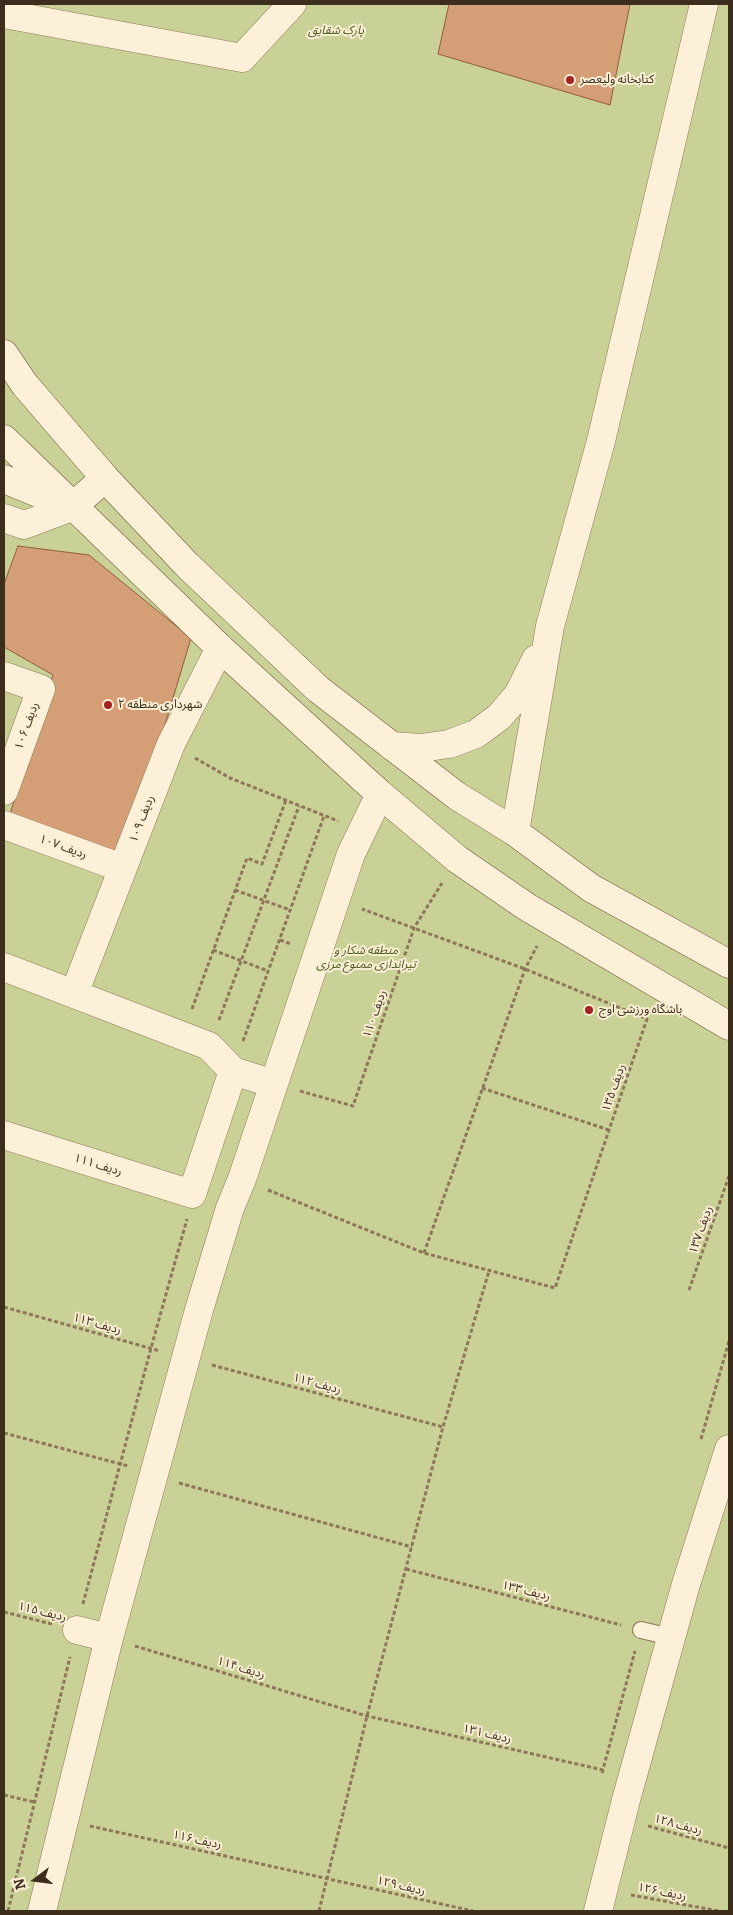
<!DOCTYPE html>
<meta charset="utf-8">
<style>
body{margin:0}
#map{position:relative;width:733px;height:1915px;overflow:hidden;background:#f2e5c3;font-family:Bitter,serif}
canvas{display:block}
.frame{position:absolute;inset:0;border:5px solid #3d2d1d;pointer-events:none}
.north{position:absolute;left:10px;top:1855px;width:50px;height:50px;-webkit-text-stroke:4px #f9eed4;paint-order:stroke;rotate:255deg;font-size:14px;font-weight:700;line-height:20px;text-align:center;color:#3d2d1d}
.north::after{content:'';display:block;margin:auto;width:18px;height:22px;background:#3d2d1d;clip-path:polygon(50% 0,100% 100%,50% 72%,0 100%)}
</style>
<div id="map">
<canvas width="733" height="1915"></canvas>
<div class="frame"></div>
<div class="north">N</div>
</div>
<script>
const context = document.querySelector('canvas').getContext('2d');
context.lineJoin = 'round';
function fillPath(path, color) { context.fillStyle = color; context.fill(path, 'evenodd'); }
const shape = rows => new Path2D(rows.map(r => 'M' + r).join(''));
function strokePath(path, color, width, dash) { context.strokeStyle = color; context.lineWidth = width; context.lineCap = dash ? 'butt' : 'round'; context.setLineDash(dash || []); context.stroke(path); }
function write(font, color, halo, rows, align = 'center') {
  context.font = font + ' Bitter,"Noto Sans Arabic",serif'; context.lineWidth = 4; context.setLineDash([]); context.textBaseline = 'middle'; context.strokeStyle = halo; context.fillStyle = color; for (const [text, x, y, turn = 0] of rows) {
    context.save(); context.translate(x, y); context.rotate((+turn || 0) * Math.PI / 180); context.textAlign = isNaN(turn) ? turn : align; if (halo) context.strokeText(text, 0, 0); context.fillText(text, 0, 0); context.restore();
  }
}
fillPath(shape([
 [4,4,729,4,729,1911,4,1911]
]), '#cad196');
const building = shape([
 [449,4,630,4,610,105,438,54,449,4],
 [18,546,89,555,191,638,162,735,118,857,10,814,53,675,4,647,4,584,18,546]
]);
fillPath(building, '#d49e76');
strokePath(building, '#905e3b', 1);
const lane = shape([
 [641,1630,671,1637]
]);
const street = shape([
 [4,14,242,58,292,4],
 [4,518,24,525,72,507],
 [4,676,41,689,4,791],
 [392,746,421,748,449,744,476,734,499,717,518,695,536,659],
 [4,825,122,868],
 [515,832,550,626,601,441,704,4],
 [4,967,209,1046,233,1071,274,1084],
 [74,994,171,744,220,648],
 [4,1135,192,1194,233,1071],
 [77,1630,109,1638],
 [42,1911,109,1638,199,1310,230,1208,242,1179,351,854,380,794],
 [598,1911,626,1800,686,1584,729,1449]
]);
const secondary = shape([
 [4,354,25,385,105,478,187,565,318,689,457,796,515,832,591,888,729,964],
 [4,439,220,648,380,794,457,859,527,907,729,1026],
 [4,479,72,507,105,478]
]);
strokePath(lane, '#8e7658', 18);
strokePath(street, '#8e7658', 29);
strokePath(secondary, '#70563b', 29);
strokePath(shape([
 [195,758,230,778,338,821],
 [235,890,290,910],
 [280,940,291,944],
 [213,950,268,971],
 [192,1009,247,858,262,864,286,800],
 [219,1020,299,806],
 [243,1041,324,816],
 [482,1088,609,1130],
 [300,1091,353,1106,414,928,442,883],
 [268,1190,424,1253,555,1288,647,1019,525,969,362,909],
 [424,1253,525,969,537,946],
 [689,1290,729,1176],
 [4,1307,160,1351],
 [212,1365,443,1427],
 [4,1433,128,1466],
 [701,1439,729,1341],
 [179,1483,412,1547],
 [406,1569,621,1625],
 [83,1604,151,1348,187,1219],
 [4,1612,52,1624],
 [135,1646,367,1716,603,1770],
 [602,1773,635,1651],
 [4,1795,34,1802],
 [90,1826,473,1911],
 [648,1826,729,1848],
 [631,1895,719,1911],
 [8,1911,70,1657],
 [319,1911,367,1716,443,1427,489,1271]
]), '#8e7658', 3, [4, 2.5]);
strokePath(lane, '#fcf1d8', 16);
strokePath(street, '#fcf1d8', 28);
strokePath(secondary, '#fcf1d8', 28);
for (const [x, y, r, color] of [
 [570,80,5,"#a32322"],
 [108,705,5,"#a32322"],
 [589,1010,5,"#a32322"]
]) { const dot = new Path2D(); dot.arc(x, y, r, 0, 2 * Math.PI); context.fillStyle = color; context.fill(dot); strokePath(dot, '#f9eed4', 2); }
write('italic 12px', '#4c5b22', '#f9eed4', [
 ["پارک شقایق",336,31],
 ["منطقه شکار و",366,951],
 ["تیراندازی ممنوع مرزی",366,965]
]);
write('12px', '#3d2d1d', '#f9eed4', [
 ["کتابخانه ولیعصر",580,80],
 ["شهرداری منطقه ۲",118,705],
 ["باشگاه ورزشی اوج",599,1010]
], 'left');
write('12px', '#3d2d1d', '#f9eed4', [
 ["ردیف ۱۰۶",27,726,-70],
 ["ردیف ۱۰۹",142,819,-69],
 ["ردیف ۱۰۷",63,847,20],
 ["ردیف ۱۱۰",375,1014,-71],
 ["ردیف ۱۳۵",614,1088,-71],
 ["ردیف ۱۱۱",98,1165,17],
 ["ردیف ۱۳۷",701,1230,-71],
 ["ردیف ۱۱۳",97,1324,16],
 ["ردیف ۱۱۲",317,1384,15],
 ["ردیف ۱۳۳",526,1591,14],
 ["ردیف ۱۱۵",42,1612,14],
 ["ردیف ۱۱۴",241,1668,17],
 ["ردیف ۱۳۱",487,1734,13],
 ["ردیف ۱۲۸",678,1825,15],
 ["ردیف ۱۱۶",197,1840,12],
 ["ردیف ۱۲۹",401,1886,13],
 ["ردیف ۱۲۶",662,1892,11]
]);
</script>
